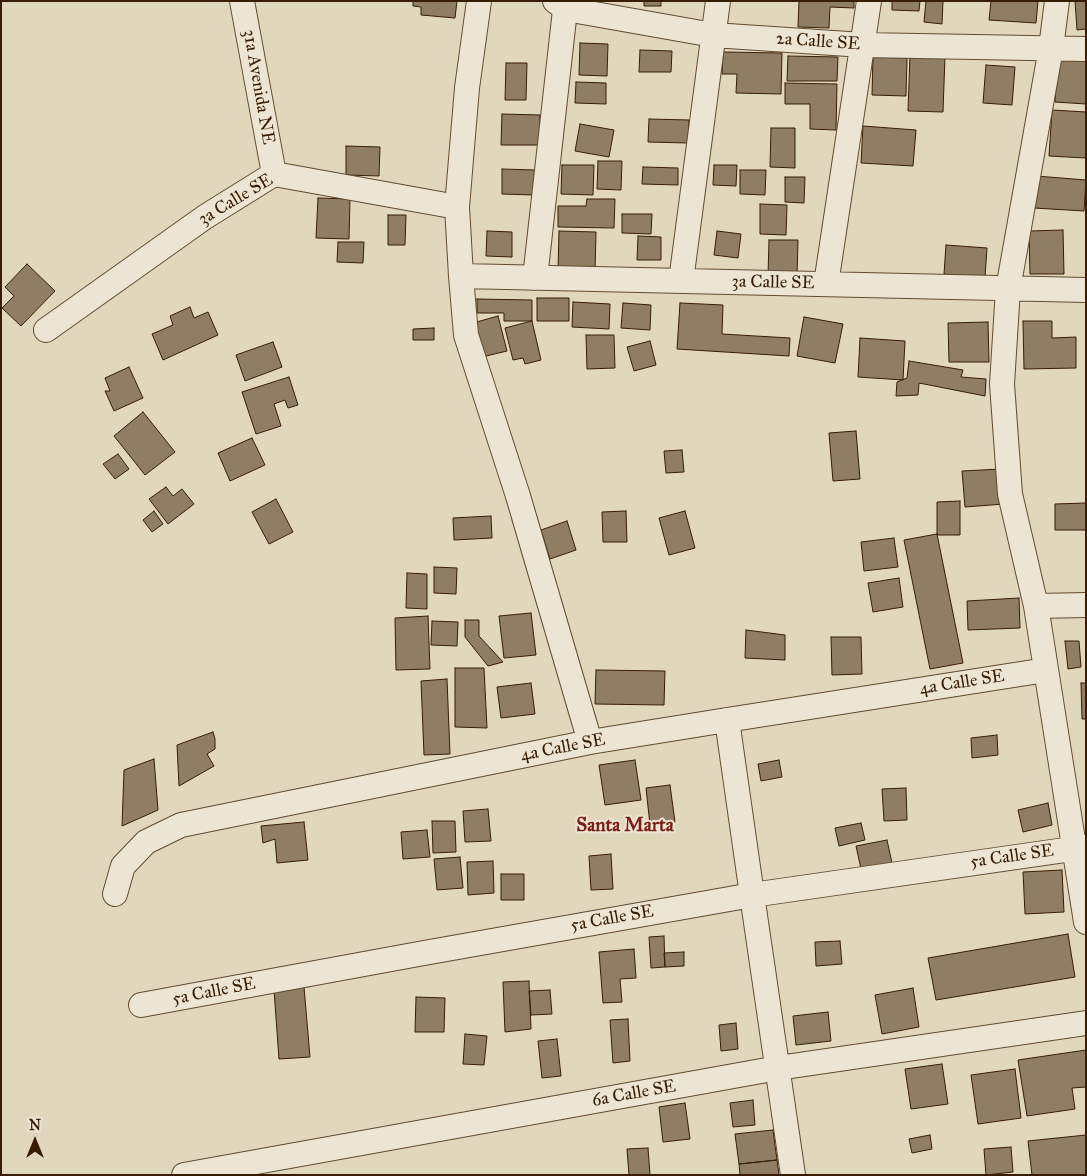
<!DOCTYPE html>
<style>
body{margin:0}
#map{position:relative;width:1087px;height:1176px;overflow:hidden;background:#e1d7bc;font-family:"IM FELL Great Primer",serif}
canvas{display:block}
.frame{position:absolute;inset:0;border:2px solid #371d03;pointer-events:none}
.north{position:absolute;left:10px;top:1116px;width:50px;height:50px;-webkit-text-stroke:4px #ece5d3;paint-order:stroke;rotate:0deg;font-size:14px;font-weight:700;line-height:20px;text-align:center;color:#371d03}
.north::after{content:'';display:block;margin:auto;width:18px;height:22px;background:#371d03;clip-path:polygon(50% 0,100% 100%,50% 72%,0 100%)}
</style>
<div id="map">
<canvas width="1087" height="1176"></canvas>
<div class="frame"></div>
<div class="north">N</div>
</div>
<script>
const context = document.querySelector('canvas').getContext('2d');
context.lineJoin = 'round';
function fillPath(path, color) { context.fillStyle = color; context.fill(path, 'evenodd'); }
const shape = rows => new Path2D(rows.map(r => 'M' + r).join(''));
function strokePath(path, color, width, dash) { context.strokeStyle = color; context.lineWidth = width; context.lineCap = dash ? 'butt' : 'round'; context.setLineDash(dash || []); context.stroke(path); }
function write(font, color, halo, rows, align = 'center') {
  context.font = font + ' "IM FELL Great Primer",serif'; context.lineWidth = 4; context.setLineDash([]); context.textBaseline = 'middle'; context.strokeStyle = halo; context.fillStyle = color; for (const [text, x, y, turn = 0] of rows) {
    context.save(); context.translate(x, y); context.rotate((+turn || 0) * Math.PI / 180); context.textAlign = isNaN(turn) ? turn : align; if (halo) context.strokeText(text, 0, 0); context.fillText(text, 0, 0); context.restore();
  }
}
const building = shape([
 [413,1,457,1,455,18,421,15,421,7,413,6,413,1],
 [644,1,661,1,661,6,644,6,644,1],
 [799,1,854,1,854,8,830,7,829,28,798,27,799,1],
 [892,1,920,1,919,11,892,10,892,1],
 [926,1,943,1,942,24,924,22,926,1],
 [991,1,1038,1,1036,23,989,20,991,1],
 [1075,1,1086,1,1086,29,1077,30,1075,1],
 [580,43,608,44,607,76,579,75,580,43],
 [640,50,672,51,671,72,639,72,640,50],
 [723,52,782,53,781,94,736,93,737,74,722,74,723,52],
 [910,55,945,56,943,112,908,111,910,55],
 [1058,55,1086,57,1086,104,1055,102,1058,55],
 [788,56,838,57,837,81,787,81,788,56],
 [873,57,907,58,906,96,872,95,873,57],
 [506,63,527,63,526,100,505,100,506,63],
 [986,65,1015,67,1012,105,983,103,986,65],
 [576,82,606,83,606,104,575,103,576,82],
 [785,83,837,84,836,130,810,129,810,104,785,104,785,83],
 [1052,110,1086,112,1086,158,1049,156,1052,110],
 [502,114,540,115,540,145,501,145,502,114],
 [649,119,689,120,688,143,648,142,649,119],
 [580,124,614,130,609,157,575,151,580,124],
 [863,126,916,130,913,166,861,163,863,126],
 [771,128,795,128,795,168,770,167,771,128],
 [346,146,380,147,379,176,346,175,346,146],
 [598,161,622,161,621,190,597,189,598,161],
 [562,165,594,165,593,195,561,194,562,165],
 [714,165,737,165,736,186,713,185,714,165],
 [643,167,678,168,678,185,642,184,643,167],
 [502,169,535,170,534,195,502,194,502,169],
 [740,170,766,170,765,195,740,194,740,170],
 [1036,176,1086,180,1084,211,1034,208,1036,176],
 [785,177,805,177,804,203,785,202,785,177],
 [318,198,350,199,349,239,316,238,318,198],
 [587,199,615,199,614,228,558,227,558,206,586,206,587,199],
 [760,204,787,205,786,235,760,234,760,204],
 [622,214,652,214,651,234,622,233,622,214],
 [388,215,406,215,405,245,388,245,388,215],
 [1063,230,1064,274,1030,274,1029,231,1063,230],
 [487,231,512,232,512,257,486,256,487,231],
 [559,231,596,232,595,272,558,271,559,231],
 [717,231,741,234,738,258,714,255,717,231],
 [638,236,661,237,661,260,637,260,638,236],
 [769,240,798,240,797,276,768,276,769,240],
 [338,242,364,242,363,263,337,262,338,242],
 [946,245,987,248,985,277,944,274,946,245],
 [27,264,55,291,21,326,2,308,14,296,5,287,27,264],
 [537,298,569,298,569,321,537,321,537,298],
 [477,299,532,300,532,321,504,321,504,313,477,313,477,299],
 [573,302,610,304,609,329,572,327,573,302],
 [623,303,651,305,650,330,621,328,623,303],
 [680,303,723,305,722,334,790,338,789,356,677,349,680,303],
 [190,307,194,318,208,312,218,335,163,360,152,334,173,325,170,316,190,307],
 [498,316,507,351,482,357,473,323,498,316],
 [804,317,843,324,835,363,797,356,804,317],
 [532,321,541,360,525,364,523,358,513,360,505,328,532,321],
 [1023,321,1052,321,1052,338,1076,337,1076,368,1024,369,1023,321],
 [988,322,989,362,949,362,948,323,988,322],
 [434,328,434,340,413,340,413,329,434,328],
 [586,335,614,335,615,368,587,369,586,335],
 [860,338,905,341,903,380,858,377,860,338],
 [650,341,656,365,634,371,627,347,650,341],
 [273,342,282,367,245,381,236,355,273,342],
 [909,361,963,370,961,377,986,379,985,396,919,383,918,395,896,396,897,382,907,378,909,361],
 [129,367,143,398,114,411,105,391,110,391,105,378,129,367],
 [289,377,298,405,288,408,285,400,274,404,281,426,256,434,242,392,289,377],
 [143,412,175,452,145,475,114,436,143,412],
 [856,431,860,479,833,481,829,433,856,431],
 [252,438,265,465,230,481,218,453,252,438],
 [682,450,684,472,666,473,664,451,682,450],
 [118,454,129,469,115,479,103,464,118,454],
 [1001,469,1004,504,965,507,962,471,1001,469],
 [166,487,173,496,182,489,194,504,168,524,149,499,166,487],
 [276,499,293,532,269,544,252,512,276,499],
 [960,501,960,535,937,535,937,502,960,501],
 [1086,503,1086,530,1055,530,1055,504,1086,503],
 [154,511,163,524,152,532,143,520,154,511],
 [626,511,627,542,603,542,602,512,626,511],
 [685,511,695,548,669,555,659,518,685,511],
 [491,516,492,538,454,540,453,518,491,516],
 [567,521,576,550,550,559,541,530,567,521],
 [937,534,963,663,930,669,904,540,937,534],
 [894,538,898,567,864,571,861,542,894,538],
 [434,567,457,568,456,594,434,593,434,567],
 [407,573,427,574,427,609,406,608,407,573],
 [899,578,903,607,873,612,868,583,899,578],
 [1019,598,1020,628,968,630,967,601,1019,598],
 [531,613,536,655,504,658,499,616,531,613],
 [428,616,430,669,396,670,395,618,428,616],
 [465,620,479,620,479,636,503,662,488,666,465,637,465,620],
 [432,621,458,622,457,646,431,645,432,621],
 [746,630,785,635,785,660,745,658,746,630],
 [831,637,861,637,862,674,832,675,831,637],
 [1065,641,1079,641,1081,667,1068,669,1065,641],
 [455,668,484,668,487,728,455,727,455,668],
 [596,670,665,671,664,705,595,704,596,670],
 [447,679,450,754,424,755,421,681,447,679],
 [531,683,535,714,501,718,497,687,531,683],
 [1081,683,1086,683,1086,719,1082,719,1081,683],
 [213,732,215,739,215,749,207,754,214,766,179,786,177,745,213,732],
 [997,735,998,755,972,758,971,738,997,735],
 [154,759,158,810,122,826,124,770,154,759],
 [635,760,641,800,605,805,599,765,635,760],
 [779,760,782,777,761,781,758,764,779,760],
 [670,785,675,822,650,825,646,788,670,785],
 [906,788,907,820,884,821,882,789,906,788],
 [1048,803,1052,825,1023,832,1018,810,1048,803],
 [488,809,491,841,465,842,463,811,488,809],
 [432,821,455,821,456,852,433,853,432,821],
 [304,822,308,860,277,863,275,839,263,843,261,826,304,822],
 [861,823,865,840,839,846,835,828,861,823],
 [427,830,430,857,403,859,401,832,427,830],
 [887,840,892,863,861,869,856,846,887,840],
 [611,854,613,889,591,890,589,856,611,854],
 [460,857,463,888,437,890,434,859,460,857],
 [493,861,494,893,468,895,467,862,493,861],
 [1062,870,1064,912,1025,914,1023,872,1062,870],
 [501,874,524,874,524,900,501,900,501,874],
 [1068,934,1075,977,936,1000,928,958,1068,934],
 [664,936,665,967,651,968,649,937,664,936],
 [840,941,842,964,816,966,815,942,840,941],
 [634,949,636,978,620,979,622,1002,603,1003,599,952,634,949],
 [684,952,684,966,665,967,664,953,684,952],
 [529,981,531,1029,505,1032,503,982,529,981],
 [304,987,310,1057,279,1059,274,990,304,987],
 [913,988,919,1027,882,1034,875,995,913,988],
 [550,990,552,1014,531,1015,529,991,550,990],
 [416,997,445,998,444,1032,415,1032,416,997],
 [828,1012,831,1041,796,1045,793,1016,828,1012],
 [628,1019,630,1061,613,1063,610,1020,628,1019],
 [736,1023,738,1049,721,1051,719,1025,736,1023],
 [465,1034,487,1036,484,1065,463,1064,465,1034],
 [557,1039,561,1076,542,1078,538,1041,557,1039],
 [1086,1050,1086,1087,1072,1088,1075,1109,1027,1116,1018,1060,1086,1050],
 [942,1064,948,1104,911,1109,905,1069,942,1064],
 [1015,1069,1021,1118,978,1124,971,1075,1015,1069],
 [753,1100,755,1125,733,1127,730,1103,753,1100],
 [685,1103,690,1139,663,1142,659,1107,685,1103],
 [773,1130,777,1160,739,1164,735,1134,773,1130],
 [930,1135,932,1149,912,1153,909,1139,930,1135],
 [1086,1135,1086,1175,1032,1175,1028,1141,1086,1135],
 [1011,1147,1013,1172,986,1175,984,1149,1011,1147],
 [648,1148,650,1175,629,1175,627,1149,648,1148],
 [777,1160,779,1175,740,1175,739,1164,777,1160]
]);
fillPath(building, '#8f7e63');
strokePath(building, '#371d03', 1);
const minor = shape([
 [242,1,274,174],
 [479,1,467,88,457,207,461,276,466,335,518,496,590,742],
 [555,1,566,9,713,35,863,45,1086,49],
 [1057,1,1051,48,1008,289,1002,384,1010,494,1036,606,1086,922],
 [461,276,1086,290],
 [535,278,566,1],
 [681,281,718,1],
 [826,284,869,1],
 [46,330,205,217,274,174,457,207],
 [1036,606,1086,605],
 [727,720,752,895,793,1175],
 [115,894,123,866,146,842,181,825,590,742,727,720,1046,670],
 [141,1005,424,953,752,895,1086,847],
 [184,1175,778,1068,1086,1023]
]);
strokePath(minor, '#624c31', 26);
strokePath(minor, '#ece5d3', 24);
write('18px', '#371d03', '#ece5d3', [
 ["2a Calle SE",818,42,4],
 ["31a Avenida NE",258,87,80],
 ["3a Calle SE",236,200,-31],
 ["3a Calle SE",773,283,1],
 ["4a Calle SE",962,683,-9],
 ["4a Calle SE",563,748,-11],
 ["5a Calle SE",1012,857,-8],
 ["5a Calle SE",612,919,-10],
 ["5a Calle SE",214,992,-11],
 ["6a Calle SE",634,1094,-10]
]);
write('bold 19px', '#7a1f14', '#ece5d3', [
 ["Santa Marta",625,826]
]);
</script>
